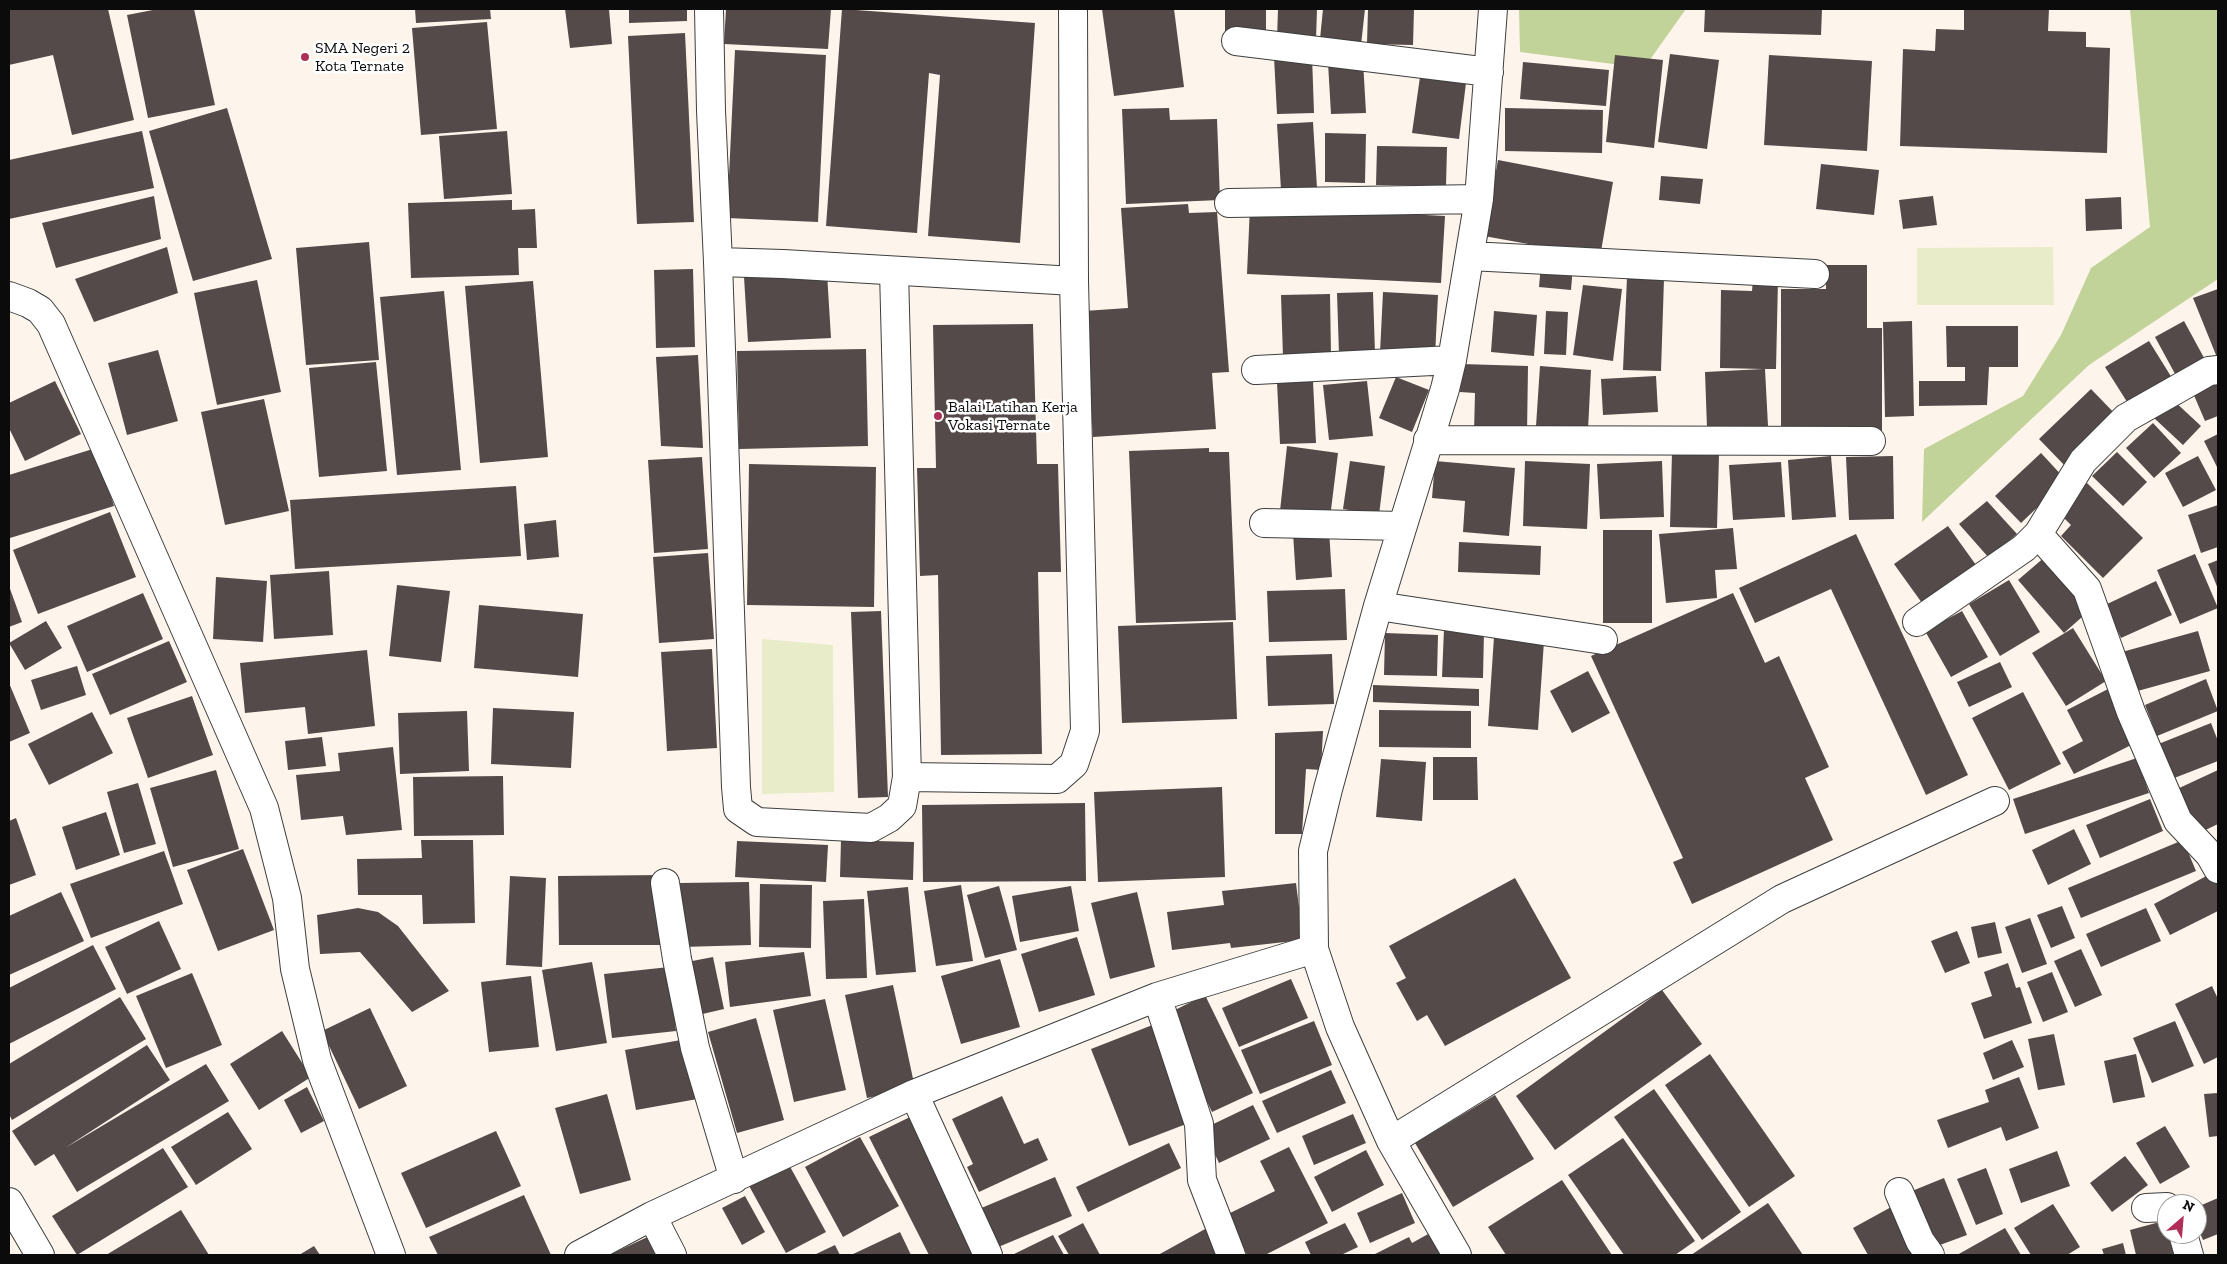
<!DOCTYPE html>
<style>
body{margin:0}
#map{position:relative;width:2227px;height:1264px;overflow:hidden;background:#fdf5eb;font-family:"Zilla Slab",serif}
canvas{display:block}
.frame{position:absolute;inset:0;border:10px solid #0b0b0b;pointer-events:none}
.north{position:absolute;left:2157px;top:1194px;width:50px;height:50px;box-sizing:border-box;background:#fff;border:1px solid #9d9d9d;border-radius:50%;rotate:27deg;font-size:14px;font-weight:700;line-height:20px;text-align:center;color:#0b0b0b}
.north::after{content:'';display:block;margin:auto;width:18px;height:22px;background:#ae3056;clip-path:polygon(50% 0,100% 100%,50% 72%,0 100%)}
</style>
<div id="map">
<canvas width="2227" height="1264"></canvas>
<div class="frame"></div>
<div class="north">N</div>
</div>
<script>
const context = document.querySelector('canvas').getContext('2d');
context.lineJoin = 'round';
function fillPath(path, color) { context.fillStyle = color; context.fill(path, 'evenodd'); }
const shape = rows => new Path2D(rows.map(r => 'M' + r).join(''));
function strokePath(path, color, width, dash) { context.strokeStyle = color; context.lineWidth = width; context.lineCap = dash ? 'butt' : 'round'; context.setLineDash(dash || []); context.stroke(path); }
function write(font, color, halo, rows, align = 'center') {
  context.font = font + ' "Zilla Slab",serif'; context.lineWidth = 5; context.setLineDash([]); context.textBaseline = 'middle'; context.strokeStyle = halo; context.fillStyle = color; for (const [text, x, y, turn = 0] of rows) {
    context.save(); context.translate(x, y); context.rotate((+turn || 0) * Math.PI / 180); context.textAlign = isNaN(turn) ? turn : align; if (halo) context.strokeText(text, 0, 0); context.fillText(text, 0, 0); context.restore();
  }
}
fillPath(shape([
 [1519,9,1686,9,1644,68,1520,52],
 [2130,9,2218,9,2218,279,2089,365,1922,522,1924,449,2023,396,2061,335,2091,268,2150,227]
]), '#c2d399');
fillPath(shape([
 [2053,247,2054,305,1917,305,1917,248],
 [762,639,833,645,834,792,762,794]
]), '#e9ecc9');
fillPath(shape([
 [9,9,108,9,134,120,72,135,53,55,9,65],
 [158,9,194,9,215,105,148,118,127,15],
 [415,9,490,9,491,19,416,23],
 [565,9,609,9,612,44,570,48],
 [629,9,687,9,687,21,629,23],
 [726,9,831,9,828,49,724,44],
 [842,9,1035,23,1020,243,928,236,940,75,929,73,917,233,826,226],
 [1102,9,1174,9,1184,87,1114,96],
 [1225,9,1266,9,1266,35,1225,35],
 [1278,9,1317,9,1316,40,1277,39],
 [1323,9,1365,9,1361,45,1320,39],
 [1368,9,1414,9,1413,45,1367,44],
 [1705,9,1822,9,1821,35,1704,32],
 [1964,9,2049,9,2048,31,2086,32,2086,47,2110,48,2107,153,1900,146,1903,49,1935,51,1936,29,1964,30],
 [487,22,497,129,421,135,412,28],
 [685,33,694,222,637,224,628,36],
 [735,50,826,55,818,222,727,218],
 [1670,54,1719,60,1707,149,1658,142],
 [1615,55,1663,60,1654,148,1606,142],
 [1769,55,1872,61,1867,151,1764,145],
 [1312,56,1314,113,1277,114,1274,57],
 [1363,61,1366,113,1331,114,1328,63],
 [1523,62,1609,70,1606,106,1520,99],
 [1420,77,1466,83,1459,139,1412,133],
 [227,108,272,259,193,281,149,131],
 [1169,108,1170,120,1217,119,1220,200,1126,204,1122,109],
 [1505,108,1603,110,1602,153,1505,151],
 [1313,122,1317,188,1281,190,1277,124],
 [142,131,154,188,9,219,9,160],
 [507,131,512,194,444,199,439,136],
 [1325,133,1366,134,1365,183,1325,182],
 [1377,146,1447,147,1446,186,1376,185],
 [1498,160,1613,182,1600,257,1484,236],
 [1821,164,1879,170,1874,215,1816,209],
 [1661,176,1703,179,1700,204,1659,200],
 [154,196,161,239,56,268,42,223],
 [1933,196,1937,225,1903,229,1899,200],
 [2121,197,2122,229,2086,231,2085,199],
 [512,200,512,210,535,209,537,248,518,248,519,275,411,278,408,203],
 [1188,204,1189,213,1217,212,1229,372,1212,373,1216,429,1093,437,1084,311,1128,308,1121,208],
 [1250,206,1445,216,1441,283,1247,274],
 [369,242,379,360,306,365,296,248],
 [167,247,178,293,94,322,75,279],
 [1541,264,1573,266,1571,290,1539,287],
 [1826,265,1867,265,1867,328,1882,328,1882,432,1781,432,1781,289,1826,289],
 [693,269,695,347,656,348,654,270],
 [827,273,831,338,748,342,744,277],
 [1627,277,1664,279,1661,371,1623,370],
 [1753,278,1778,279,1776,369,1765,369,1768,426,1707,428,1705,372,1763,369,1720,368,1721,290,1752,291],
 [257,280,281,392,217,405,194,293],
 [533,281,548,457,480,463,465,286],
 [1583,285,1622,289,1613,361,1573,355],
 [2218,289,2218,360,2193,298],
 [444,291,461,470,397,475,380,297],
 [1373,292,1375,353,1339,354,1337,293],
 [1383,292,1438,295,1435,356,1380,353],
 [1330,294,1331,355,1283,357,1281,295],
 [1494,311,1537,315,1534,356,1491,352],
 [1546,311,1568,312,1566,355,1544,354],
 [1912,321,1914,416,1885,417,1883,322],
 [2184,321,2209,367,2180,383,2155,337],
 [1033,324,1037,464,1058,464,1061,572,1038,572,1042,754,941,755,938,575,920,576,917,468,936,468,933,325],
 [1946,326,2018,326,2018,367,1989,367,1987,405,1919,406,1919,381,1965,381,1965,367,1947,367],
 [2149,341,2172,378,2129,405,2105,367],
 [866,349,868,446,739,449,737,351],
 [158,350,178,421,127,435,108,363],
 [698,355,703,448,661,446,656,357],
 [376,362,387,471,319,477,309,368],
 [1461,364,1528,366,1527,434,1474,433,1475,393,1460,392],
 [1540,366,1591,370,1588,430,1536,426],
 [1656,376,1658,412,1603,415,1601,379],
 [1396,377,1429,390,1412,432,1379,418],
 [55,381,81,434,25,461,9,428,9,403],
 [1313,381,1316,443,1280,444,1277,382],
 [1367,381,1373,436,1329,440,1323,385],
 [2218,383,2218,416,2205,421,2193,393],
 [2091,389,2120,419,2068,469,2039,439],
 [264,399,289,511,225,525,201,412],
 [2172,399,2201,426,2183,445,2154,418],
 [2153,423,2181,453,2154,478,2126,448],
 [2218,434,2218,469,2204,441],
 [1287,446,1338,453,1330,518,1280,511],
 [96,448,114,506,10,538,9,475],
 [1209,448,1209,452,1229,452,1236,620,1136,623,1129,451],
 [2117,452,2147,482,2123,506,2092,476],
 [1672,453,1719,455,1717,528,1670,527],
 [2041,453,2066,480,2021,523,1995,496],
 [1831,456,1836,517,1792,520,1788,460],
 [1893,456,1894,519,1849,520,1846,457],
 [2198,456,2216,490,2183,507,2165,473],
 [702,457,708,549,654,553,648,460],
 [1350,461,1385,466,1379,515,1343,509],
 [1435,461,1515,468,1509,536,1463,532,1465,501,1432,498],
 [1525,461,1590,464,1587,529,1523,526],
 [1662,461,1664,517,1600,519,1597,464],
 [1781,462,1785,517,1733,520,1729,465],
 [749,464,876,467,874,607,747,605],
 [2087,483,2143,538,2103,578,2061,536,2071,525,2058,512],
 [516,486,521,556,295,569,290,500],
 [1987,501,2017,534,1989,558,1959,524],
 [2218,505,2218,547,2201,553,2188,515],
 [110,512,136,577,38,614,13,550],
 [556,520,559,557,527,560,524,524],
 [1948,526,1976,565,1922,603,1894,564],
 [1733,528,1737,569,1715,570,1717,598,1666,603,1659,534],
 [1329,530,1332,577,1296,580,1293,533],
 [1603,530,1652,530,1652,623,1603,623],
 [1856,534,1968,775,1926,795,1831,589,1755,623,1739,588],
 [1459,542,1541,546,1540,575,1458,572],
 [708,553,714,639,659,643,653,557],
 [2195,554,2218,608,2180,624,2157,570],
 [2046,556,2091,609,2064,633,2018,580],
 [2218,560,2218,589,2208,564],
 [329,571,333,635,274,639,270,575],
 [216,577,267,581,263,642,213,639],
 [2009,580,2040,632,2000,656,1969,604],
 [2156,581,2172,615,2121,638,2105,605],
 [397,585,450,591,441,662,389,656],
 [9,586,22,622,9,627],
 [1345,589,1347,640,1269,642,1267,591],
 [143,593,163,639,87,672,67,626],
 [1733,593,1765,663,1779,656,1829,767,1805,778,1833,840,1692,904,1673,862,1683,858,1591,656],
 [479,605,583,614,578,677,474,668],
 [881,611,888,797,858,798,851,612],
 [1962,611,1988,657,1951,677,1925,631],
 [46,621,62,648,25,670,9,643],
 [1233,622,1237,719,1122,723,1118,626],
 [2073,628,2106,681,2066,706,2032,653],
 [1444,629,1484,630,1483,678,1442,677],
 [2198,631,2210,671,2134,692,2122,652],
 [1385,633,1438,635,1437,676,1384,675],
 [1494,637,1544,641,1538,730,1488,726],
 [169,641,187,682,110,715,92,674],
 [712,649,717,748,667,751,661,652],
 [367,650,375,726,308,734,305,707,245,713,240,663],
 [1332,654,1334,704,1268,706,1266,656],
 [2000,662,2012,687,1969,707,1957,682],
 [77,666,86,695,41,710,31,680],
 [1588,671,1610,713,1572,733,1550,691],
 [2206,679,2218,711,2157,736,2145,705],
 [9,683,30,733,9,742],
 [1373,685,1479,689,1479,706,1373,702],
 [2112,687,2139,741,2074,774,2062,752,2083,741,2067,710],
 [2023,692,2061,764,2009,790,1972,718],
 [192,696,213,755,148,778,127,718],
 [493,708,574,712,571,768,491,764],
 [1379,710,1471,711,1471,748,1379,747],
 [467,711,469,771,400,774,398,713],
 [92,712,113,753,49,785,28,744],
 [2211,723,2218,741,2218,761,2164,782,2151,747],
 [1323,731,1321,770,1306,769,1302,834,1275,834,1275,733],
 [322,737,326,766,288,770,285,741],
 [393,747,402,830,346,835,343,816,301,820,296,775,340,771,338,753],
 [1433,757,1477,757,1478,800,1433,800],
 [2137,758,2149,793,2025,834,2013,799],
 [1381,759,1426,762,1422,821,1376,817],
 [216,770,239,849,173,867,150,788],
 [2218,770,2218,824,2197,834,2175,790],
 [503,776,504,835,414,836,413,777],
 [138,783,156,844,124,853,107,792],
 [1222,787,1225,877,1098,882,1094,792],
 [2150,799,2163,831,2100,858,2086,825],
 [1085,803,1086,881,923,882,922,805],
 [106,812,120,855,76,870,62,827],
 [16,818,36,875,9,885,9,821],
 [2074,829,2091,864,2048,885,2032,850],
 [421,840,473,840,475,923,423,924,422,895,358,895,357,859,422,858],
 [841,840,914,842,913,880,840,877],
 [2183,840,2196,871,2081,918,2068,888],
 [737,841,828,845,826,882,735,877],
 [243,849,274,930,218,951,187,870],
 [164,851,183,904,91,938,70,884],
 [2212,873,2218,885,2218,911,2170,935,2154,904],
 [663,875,664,945,559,945,558,876],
 [510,876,546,878,542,967,506,965],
 [1515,878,1571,978,1445,1046,1427,1015,1417,1021,1396,983,1406,978,1389,946],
 [749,882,751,945,682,947,680,883],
 [1296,883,1303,940,1231,948,1230,943,1172,950,1167,912,1224,905,1222,891],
 [760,884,812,885,811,948,759,947],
 [961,885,973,961,936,966,924,891],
 [999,886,1017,950,985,958,967,895],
 [1071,886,1079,931,1020,942,1012,896],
 [908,887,916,972,876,975,867,891],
 [61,892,84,941,9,975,9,916],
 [1137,892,1155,967,1110,979,1091,903],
 [864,899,867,978,826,979,823,901],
 [2062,906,2075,938,2051,948,2037,915],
 [358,908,378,912,398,926,449,991,412,1012,360,952,320,954,317,915],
 [2146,908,2161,941,2101,967,2086,934],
 [2030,918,2047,964,2022,973,2005,927],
 [159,921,181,969,127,994,105,947],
 [1995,922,2002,953,1978,958,1971,927],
 [1957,931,1970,963,1945,973,1931,941],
 [1077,937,1095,995,1039,1012,1021,954],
 [93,945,116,989,9,1044,9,988],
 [2081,949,2102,995,2075,1007,2054,961],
 [804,952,811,996,730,1007,725,962],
 [713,957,724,1009,694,1016,682,963],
 [1000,959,1020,1027,961,1044,941,976],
 [592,962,607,1043,556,1051,542,970],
 [2008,963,2016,988,2020,987,2032,1023,1984,1039,1971,1003,1992,996,1984,972],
 [669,967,676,1031,612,1038,604,974],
 [2052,972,2068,1012,2043,1022,2027,982],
 [192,973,222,1045,166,1068,136,996],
 [531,976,539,1047,489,1052,481,982],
 [1291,979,1308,1018,1239,1047,1222,1008],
 [893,985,915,1088,867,1098,845,995],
 [2212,986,2218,999,2218,1057,2204,1064,2175,1004],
 [1662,990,1702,1044,1555,1150,1516,1096],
 [1205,995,1253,1093,1212,1112,1165,1015],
 [120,997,146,1039,12,1120,9,1114,9,1064],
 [825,999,846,1090,794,1102,773,1010],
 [370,1008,407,1086,359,1109,322,1031],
 [756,1018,784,1120,737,1133,708,1032],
 [1314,1021,1332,1065,1260,1094,1241,1050],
 [2175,1021,2194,1066,2152,1083,2133,1038],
 [1155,1024,1194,1121,1129,1146,1091,1049],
 [282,1031,311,1077,259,1110,230,1064],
 [2054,1034,2065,1085,2038,1090,2028,1039],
 [692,1038,703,1098,636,1110,625,1050],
 [2012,1040,2024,1067,1993,1080,1983,1053],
 [147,1045,170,1080,65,1148,206,1064,229,1101,77,1192,54,1154,35,1166,12,1131],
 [1710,1054,1795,1176,1749,1207,1665,1085],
 [2136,1054,2145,1097,2113,1103,2104,1061],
 [1331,1070,1346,1103,1277,1133,1262,1101],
 [2019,1077,2039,1128,2006,1141,2001,1127,1948,1148,1937,1120,1989,1102,1985,1090],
 [307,1087,324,1121,301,1133,284,1100],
 [1654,1089,1741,1212,1702,1240,1614,1117],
 [2218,1093,2218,1136,2209,1137,2204,1094],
 [607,1094,631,1180,580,1194,555,1108],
 [1495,1095,1534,1159,1453,1207,1415,1143],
 [1002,1096,1024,1144,1038,1138,1048,1160,979,1192,967,1167,973,1164,952,1119],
 [1253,1105,1270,1139,1219,1163,1203,1129],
 [228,1112,252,1149,196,1185,171,1147],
 [1353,1114,1366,1143,1314,1165,1302,1136],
 [910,1117,979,1255,929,1255,869,1137],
 [2165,1126,2190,1167,2160,1184,2136,1143],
 [496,1131,521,1186,426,1228,401,1173],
 [860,1137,899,1206,843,1237,805,1167],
 [1623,1138,1695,1241,1675,1255,1624,1255,1568,1175],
 [1169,1143,1181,1168,1088,1212,1076,1187],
 [1289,1147,1328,1223,1265,1255,1247,1255,1226,1215,1275,1191,1260,1161],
 [163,1148,188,1187,77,1255,52,1216],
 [1366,1150,1384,1185,1332,1212,1314,1177],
 [2057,1151,2070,1186,2021,1203,2009,1169],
 [2125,1156,2148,1185,2112,1212,2090,1183],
 [788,1163,826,1232,786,1253,748,1184],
 [1986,1168,2003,1214,1976,1225,1957,1179],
 [1055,1177,1072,1216,996,1248,979,1209],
 [1944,1178,1967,1235,1929,1249,1907,1193],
 [1562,1180,1612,1255,1506,1255,1488,1227],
 [1402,1193,1415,1223,1370,1243,1357,1213],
 [524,1195,551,1255,438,1255,429,1237],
 [745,1196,765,1232,742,1245,722,1208],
 [2218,1198,2218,1234,2203,1240,2197,1226,2197,1207],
 [1768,1203,1803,1255,1691,1255],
 [2053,1204,2080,1247,2067,1255,2031,1255,2014,1228],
 [1893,1206,1920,1255,1868,1255,1853,1228],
 [181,1210,209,1255,106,1255],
 [2167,1220,2167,1234,2181,1234,2187,1255,2136,1255,2130,1230],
 [1083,1223,1100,1255,1069,1255,1058,1236],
 [1345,1223,1358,1247,1341,1255,1311,1255,1305,1242],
 [1207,1228,1222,1255,1158,1255],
 [2005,1228,2021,1255,1957,1255],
 [900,1232,911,1255,851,1255],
 [656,1233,667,1255,609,1255],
 [1430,1233,1442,1255,1373,1255,1409,1237,1412,1243],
 [1053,1235,1064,1255,1012,1255],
 [2123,1243,2126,1255,2104,1255,2102,1249],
 [835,1245,840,1255,814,1255],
 [314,1246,320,1255,299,1255]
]), '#534a49');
const minor = shape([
 [709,9,711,111,718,262,783,264,1074,281,1073,9],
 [1236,41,1489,72],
 [1229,203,1479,199],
 [1470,256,1815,274],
 [718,262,736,787,738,809,757,822,871,828,889,818,902,806,907,777,1057,779,1074,764,1085,731,1074,281],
 [894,271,907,777],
 [9,296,28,303,40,310,51,324,264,808,287,898,295,969,317,1060,391,1255],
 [1256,370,1452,360],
 [1428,440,1871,441],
 [1264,523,1402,526],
 [2038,534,2087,589,2131,712,2178,821,2210,855,2218,869],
 [1378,606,1603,640],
 [1917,622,2024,548,2038,534,2083,461,2126,418,2209,371,2218,370],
 [665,883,677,959,695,1048,734,1179],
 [1157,997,1199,1124,1202,1180,1231,1255],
 [914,1094,988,1255],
 [1391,1141,1782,899,1995,801],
 [1899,1192,1920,1241,1930,1255],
 [9,1202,40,1255],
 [2146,1208,2167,1207],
 [652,1216,672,1255],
 [2183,1234,2189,1255],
 [579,1255,652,1216,914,1094,1157,997,1314,949],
 [1457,1255,1391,1141,1340,1027,1314,949,1313,851,1328,789,1378,606,1445,389,1452,360,1479,199,1493,9]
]);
strokePath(minor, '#3e3e3e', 30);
strokePath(minor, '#fff', 28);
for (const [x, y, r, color] of [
 [305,57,5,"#ae3056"],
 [938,416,5,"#ae3056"]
]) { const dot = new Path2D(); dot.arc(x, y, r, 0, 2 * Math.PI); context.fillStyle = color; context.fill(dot); strokePath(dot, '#fff', 2); }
write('16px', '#0b0b0b', '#fff', [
 ["SMA Negeri 2",315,48],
 ["Kota Ternate",315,66],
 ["Balai Latihan Kerja",948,407],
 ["Vokasi Ternate",948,425]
], 'left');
</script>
